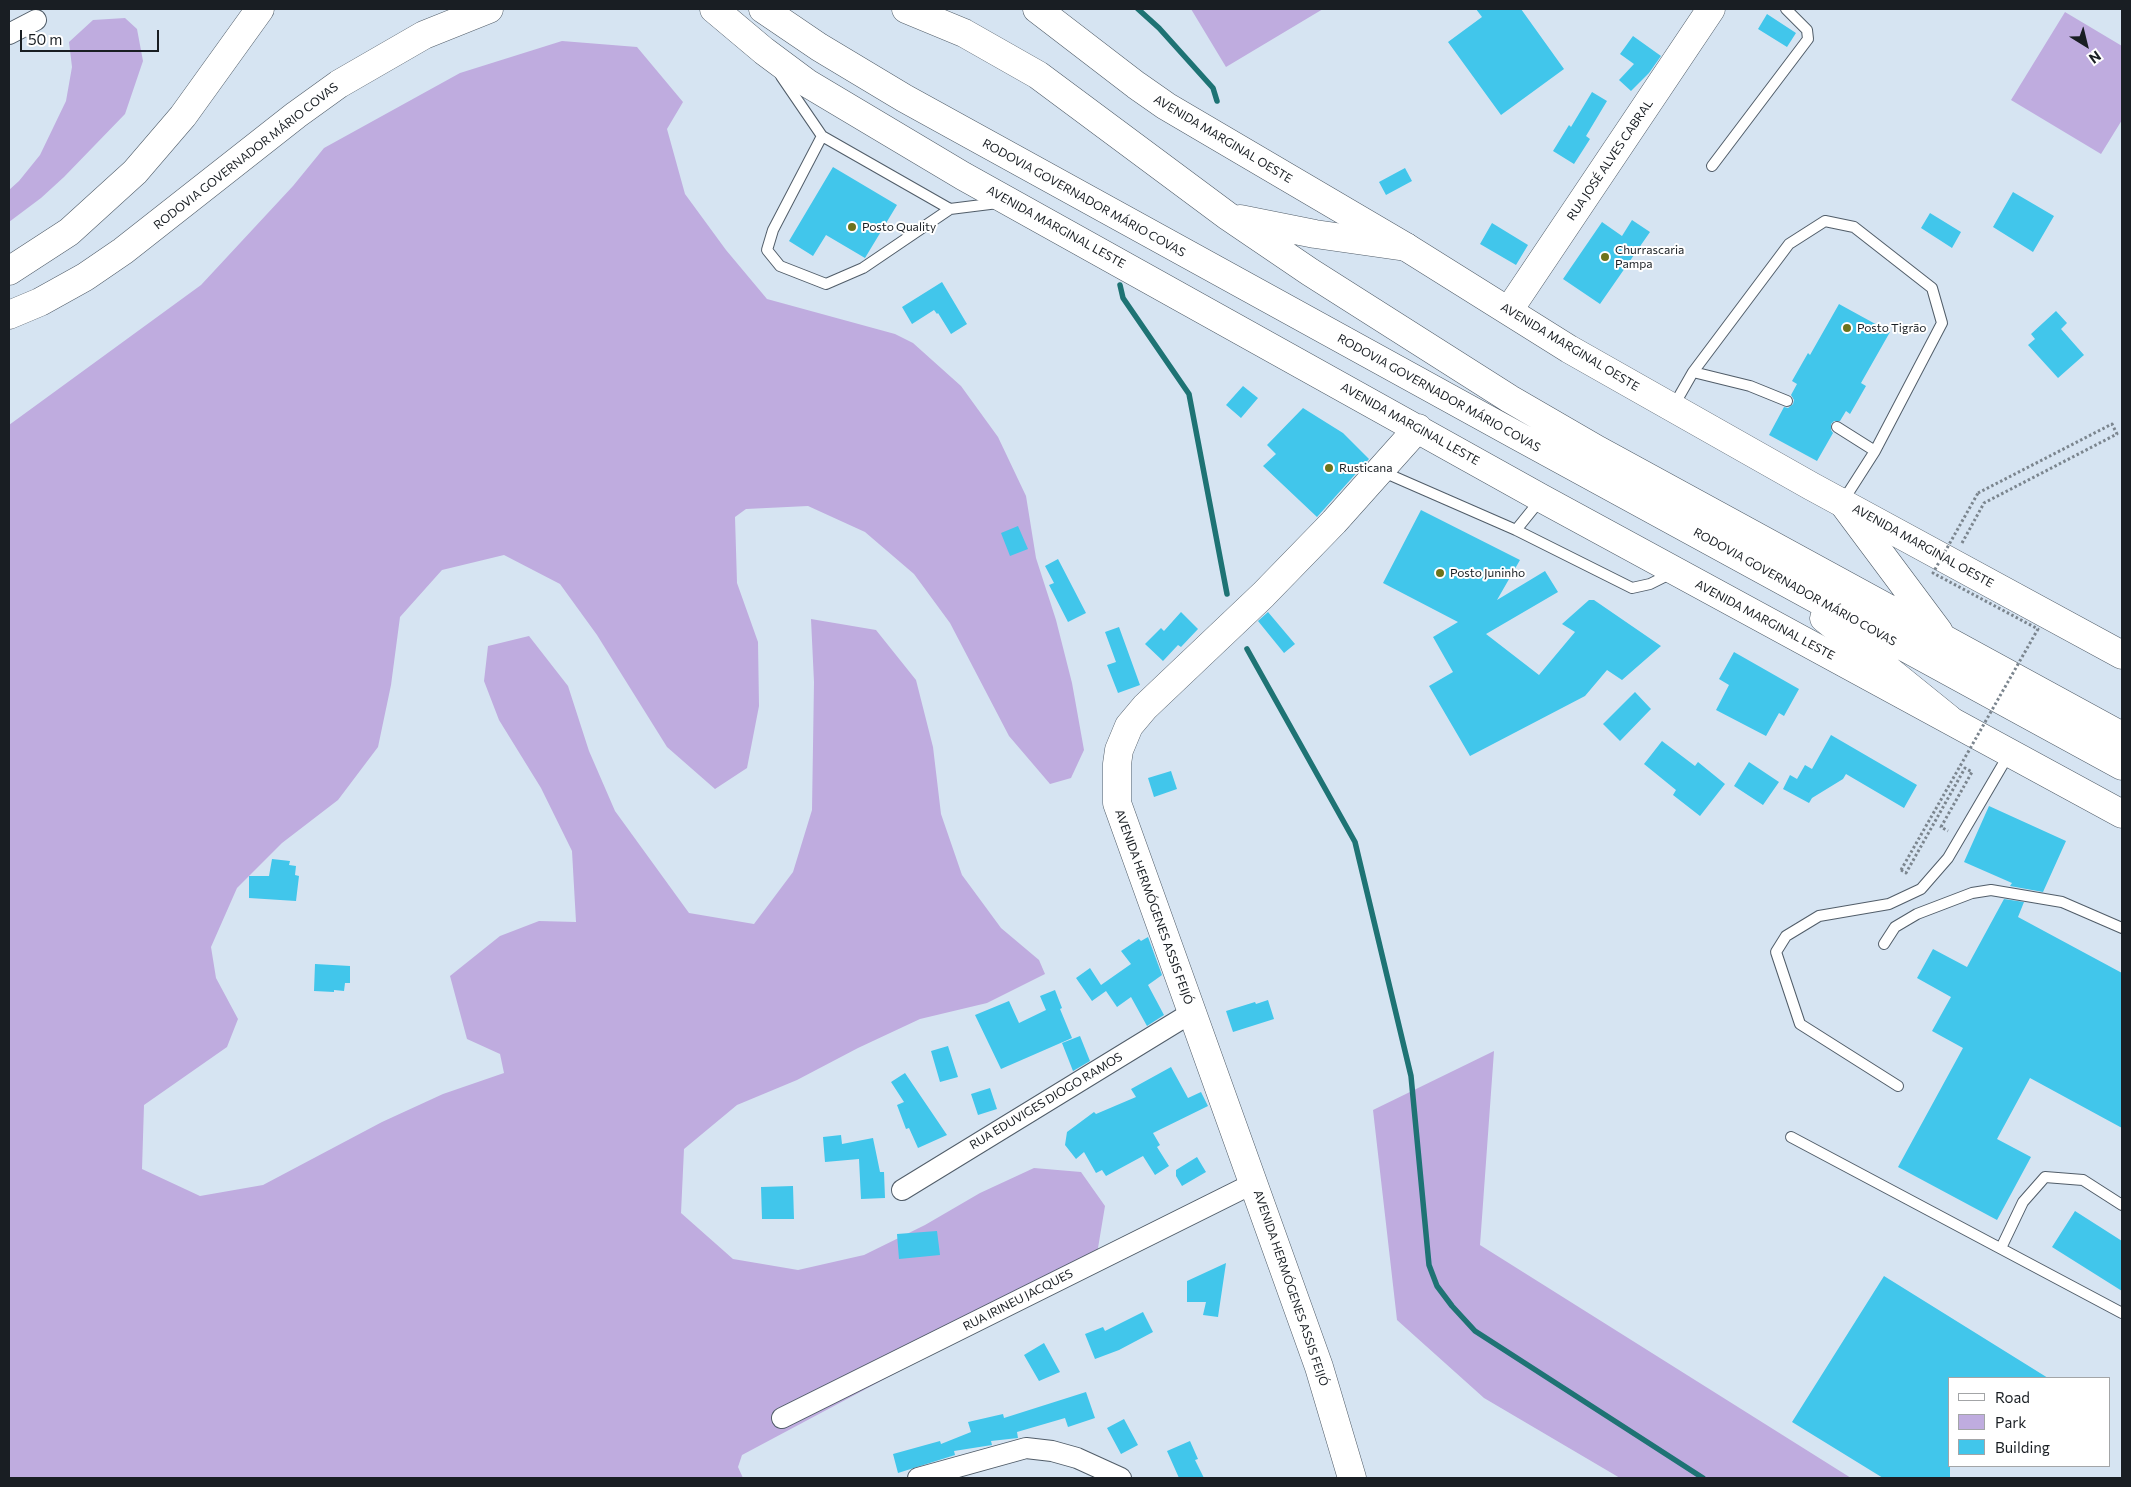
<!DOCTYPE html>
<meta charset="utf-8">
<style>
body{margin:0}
#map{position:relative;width:2131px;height:1487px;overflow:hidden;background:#d6e4f2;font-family:Commissioner,sans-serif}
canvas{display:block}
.frame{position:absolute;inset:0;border:10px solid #191e23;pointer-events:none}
.legend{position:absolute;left:1948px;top:1377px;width:162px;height:90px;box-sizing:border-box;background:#fff;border:1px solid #a3a5a7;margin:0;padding:6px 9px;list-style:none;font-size:15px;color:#191e23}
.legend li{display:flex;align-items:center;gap:10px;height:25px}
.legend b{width:25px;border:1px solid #a3a5a7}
.north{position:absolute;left:2061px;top:20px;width:50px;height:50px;-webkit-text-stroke:4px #fff;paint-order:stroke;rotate:144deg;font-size:14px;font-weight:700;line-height:20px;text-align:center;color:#191e23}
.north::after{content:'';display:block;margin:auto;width:18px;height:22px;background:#191e23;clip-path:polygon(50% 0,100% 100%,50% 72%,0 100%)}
.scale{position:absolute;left:20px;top:30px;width:139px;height:22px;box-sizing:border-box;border:2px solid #191e23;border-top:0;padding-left:6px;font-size:15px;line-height:18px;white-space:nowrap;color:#191e23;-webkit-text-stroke:4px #fff;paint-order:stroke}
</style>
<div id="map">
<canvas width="2131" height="1487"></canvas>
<div class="frame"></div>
<ul class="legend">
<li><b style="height:6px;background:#fff"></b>Road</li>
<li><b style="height:14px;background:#bfacdf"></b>Park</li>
<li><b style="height:14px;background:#41c6eb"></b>Building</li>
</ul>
<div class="north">N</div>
<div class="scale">50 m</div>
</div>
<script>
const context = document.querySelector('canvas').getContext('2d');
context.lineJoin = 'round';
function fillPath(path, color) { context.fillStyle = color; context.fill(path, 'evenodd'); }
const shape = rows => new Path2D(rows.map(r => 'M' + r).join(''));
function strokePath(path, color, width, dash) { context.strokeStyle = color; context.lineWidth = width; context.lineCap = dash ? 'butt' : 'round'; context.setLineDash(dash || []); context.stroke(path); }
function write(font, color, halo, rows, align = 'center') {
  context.font = font + ' Commissioner,sans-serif'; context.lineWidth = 4; context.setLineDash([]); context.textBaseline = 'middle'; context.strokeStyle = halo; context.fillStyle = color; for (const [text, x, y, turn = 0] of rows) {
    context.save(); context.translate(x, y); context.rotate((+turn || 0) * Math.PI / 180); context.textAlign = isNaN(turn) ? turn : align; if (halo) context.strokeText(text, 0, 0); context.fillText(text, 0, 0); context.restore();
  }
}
fillPath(shape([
 [1191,9,1323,9,1226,67],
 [2065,12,2122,46,2122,120,2101,154,2011,100],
 [125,18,137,29,143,61,125,114,64,177,41,198,9,222,9,190,19,181,40,155,66,101,72,67,69,42,93,20],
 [562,41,637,47,683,102,667,129,685,194,726,250,767,299,895,334,913,343,961,386,998,437,1026,496,1036,558,1056,620,1072,683,1084,750,1071,778,1050,784,1009,736,950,623,914,574,865,532,808,506,746,509,735,517,737,583,758,642,759,706,747,768,715,789,667,747,597,635,560,584,504,555,442,570,400,617,391,685,378,747,338,800,282,843,237,888,211,947,216,978,238,1019,227,1047,144,1105,142,1169,200,1196,263,1185,382,1122,443,1094,504,1073,500,1054,467,1039,450,976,500,936,539,921,576,922,572,851,541,788,499,720,484,681,488,646,529,636,568,686,589,751,615,811,689,913,754,924,793,872,812,810,814,682,811,619,876,630,916,680,933,747,941,814,962,875,1001,928,1039,960,1045,974,987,1003,920,1019,858,1048,797,1080,737,1105,684,1149,681,1213,733,1259,798,1270,864,1255,925,1225,980,1193,1034,1168,1081,1172,1105,1206,1096,1260,1044,1294,742,1455,738,1467,743,1478,9,1478,9,425,201,285,293,186,324,148,460,73],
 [1494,1051,1480,1245,1851,1478,1620,1478,1484,1398,1397,1320,1373,1110]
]), '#bfacdf');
strokePath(shape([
 [1138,9,1159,28,1213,88,1217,101],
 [1120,285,1123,298,1189,394,1227,594],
 [1247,649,1355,842,1411,1076,1429,1265,1437,1286,1452,1306,1475,1331,1703,1478]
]), '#1e7374', 5.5);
fillPath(shape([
 [1476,9,1521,9,1564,69,1501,115,1448,42,1482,17],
 [1767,14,1796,33,1787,47,1758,29],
 [1633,36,1661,56,1649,73,1631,91,1619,80,1634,64,1620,54],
 [1592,92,1607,101,1586,136,1590,139,1574,164,1553,151,1569,125,1571,127],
 [833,167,897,205,865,258,826,235,813,256,789,241],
 [1405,168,1412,181,1386,195,1379,182],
 [2013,192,2054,216,2033,252,1993,227],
 [1930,213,1961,232,1952,248,1921,228],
 [1632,220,1650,232,1600,304,1563,279,1602,222,1622,236],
 [1492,223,1528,245,1516,265,1480,244],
 [942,282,967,324,951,334,938,313,937,314,934,310,912,324,902,307],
 [1839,304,1890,332,1861,383,1866,386,1850,414,1846,411,1840,421,1834,421,1831,424,1831,430,1833,433,1817,461,1769,435,1784,407,1788,408,1793,404,1794,400,1791,395,1797,384,1792,381,1808,353,1810,355],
 [2056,311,2067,323,2061,329,2084,355,2058,378,2028,345,2035,339,2031,334],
 [1243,386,1258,398,1241,418,1226,405],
 [1303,408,1343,433,1369,459,1317,517,1263,466,1276,454,1267,445],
 [1421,510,1520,560,1497,600,1545,571,1558,592,1486,634,1539,675,1575,632,1562,624,1589,600,1594,600,1661,646,1622,680,1607,670,1585,696,1470,756,1429,686,1453,672,1433,637,1458,622,1383,583],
 [1018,526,1028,549,1010,556,1001,533],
 [1058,559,1086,613,1068,622,1049,585,1054,583,1045,566],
 [1181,612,1198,629,1181,647,1178,645,1163,661,1145,644,1161,628,1164,631],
 [1268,612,1295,644,1284,653,1258,621],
 [1119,627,1140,685,1118,693,1107,665,1116,662,1105,632],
 [1734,652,1799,689,1784,716,1779,713,1766,736,1716,710,1729,685,1719,679],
 [1635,692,1651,709,1620,741,1603,724],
 [1831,735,1917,785,1904,808,1846,774,1843,779,1812,798,1809,803,1783,789,1790,775,1797,779,1805,765,1812,769],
 [1662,741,1695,766,1698,762,1725,784,1700,816,1673,795,1676,790,1644,764],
 [1749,762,1779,782,1763,805,1734,786],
 [1171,771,1177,789,1154,797,1148,778],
 [1989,806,2066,841,2043,892,2010,886,2012,883,1964,862],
 [272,859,290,861,289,865,296,866,295,875,299,876,296,901,249,898,249,876,269,876],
 [2004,899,2024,902,2018,917,2122,973,2122,1128,2030,1078,1997,1139,2031,1157,1997,1220,1898,1167,1963,1048,1932,1031,1951,997,1917,978,1933,949,1967,967],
 [1148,937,1162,975,1148,985,1164,1015,1147,1026,1131,997,1117,1007,1106,991,1092,1001,1076,978,1090,968,1101,985,1131,964,1121,951,1139,939,1141,941],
 [315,964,350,966,350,983,345,983,344,991,334,990,334,992,314,991],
 [1055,990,1062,1008,1060,1009,1072,1038,1001,1069,975,1015,1009,1001,1019,1023,1046,1010,1040,996],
 [1268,1000,1274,1019,1233,1032,1226,1011,1255,1002,1256,1004],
 [1080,1036,1090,1061,1073,1071,1062,1043],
 [948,1046,958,1077,940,1082,931,1051],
 [1171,1067,1188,1098,1201,1092,1208,1106,1153,1133,1160,1145,1157,1147,1169,1166,1155,1175,1143,1156,1106,1176,1102,1170,1096,1173,1084,1152,1076,1159,1065,1145,1067,1132,1094,1112,1096,1114,1136,1097,1131,1089],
 [905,1073,947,1135,918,1148,909,1128,906,1129,897,1105,904,1102,891,1082],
 [990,1088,997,1109,978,1115,971,1094],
 [841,1135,842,1144,873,1138,880,1172,884,1172,885,1198,861,1199,859,1159,825,1162,823,1137],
 [1197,1157,1206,1172,1182,1186,1176,1176,1176,1170],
 [793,1186,794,1219,762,1219,761,1187],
 [2075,1211,2122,1241,2122,1291,2052,1247],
 [937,1231,940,1255,899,1259,897,1234],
 [1226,1263,1218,1317,1203,1315,1206,1302,1187,1302,1187,1281],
 [1884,1276,2048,1378,1950,1378,1950,1478,1883,1478,1792,1422],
 [1143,1312,1153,1332,1119,1350,1095,1359,1085,1334,1103,1327,1105,1331],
 [1044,1343,1060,1372,1039,1381,1024,1355],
 [1086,1392,1095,1418,1068,1427,1065,1418,1017,1432,1018,1438,991,1441,992,1445,954,1451,955,1455,898,1473,893,1454,940,1441,941,1444,971,1432,968,1422,1003,1414,1004,1418],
 [1124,1419,1138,1445,1121,1454,1107,1428],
 [1190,1441,1198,1459,1195,1460,1204,1478,1179,1478,1167,1451]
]), '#41c6eb');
const lane = shape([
 [781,76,822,136,950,209,998,203],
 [822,136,773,230,767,250,780,266,826,284,863,268,950,209],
 [1712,166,1808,39,1807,30,1786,9],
 [1693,372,1789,244,1825,221,1854,227,1932,288,1942,323,1875,451],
 [1673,407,1693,372,1750,386,1787,401],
 [1837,427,1875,451,1843,501],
 [1381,471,1516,530,1632,588,1650,584,1672,573],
 [1516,530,1541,499],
 [1884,944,1895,927,1917,914,1972,893,1991,890,2062,902,2122,928],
 [1898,1086,1800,1024,1776,952,1786,936,1819,916,1889,904,1921,889,1948,858,2009,754],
 [1791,1137,2122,1313],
 [2001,1248,2023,1202,2045,1177,2083,1180,2122,1205]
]);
const street = shape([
 [9,34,36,20],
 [902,1190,1191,1013],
 [782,1418,1254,1183],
 [918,1478,1026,1448,1052,1451,1077,1458,1121,1478]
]);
const secondary = shape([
 [714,9,764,51,807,83,963,176,1541,498,2122,814],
 [1037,9,1136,85,1166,106,1406,247,1569,349,1811,486,2122,655],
 [1509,310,1711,9],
 [1352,1478,1319,1367,1117,803,1117,764,1119,750,1129,726,1145,707,1263,595,1334,522,1418,428]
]);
const highway = shape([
 [763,9,819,47,904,98,1516,435,2122,766],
 [906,9,964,33,1038,75,1229,217,1310,272,1510,399,1598,450,2122,736],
 [1240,219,1315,234,1406,247],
 [9,271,69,232,135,172,183,116,260,9],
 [9,315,40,302,85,277,123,251,296,115,339,84,424,35,489,9],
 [1842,502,1939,632],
 [1824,618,1949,719]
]);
strokePath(lane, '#515d69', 12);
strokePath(street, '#515d69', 22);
strokePath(secondary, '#515d69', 29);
strokePath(highway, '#515d69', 29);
strokePath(shape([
 [1962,543,1984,503,2117,434,2112,424,1978,493],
 [1901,870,1906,873,1965,768,1972,772,1941,827,1948,831]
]), '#7b858e', 3, [2.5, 2.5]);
strokePath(lane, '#fff', 10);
strokePath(street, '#fff', 20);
strokePath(secondary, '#fff', 28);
strokePath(highway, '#fff', 28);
strokePath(shape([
 [1901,870,2038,629,1933,573,1978,493]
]), '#7b858e', 3, [2.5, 2.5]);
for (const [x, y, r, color] of [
 [852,227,5,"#6d731b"],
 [1605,257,5,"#6d731b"],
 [1847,328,5,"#6d731b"],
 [1329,468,5,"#6d731b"],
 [1440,573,5,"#6d731b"]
]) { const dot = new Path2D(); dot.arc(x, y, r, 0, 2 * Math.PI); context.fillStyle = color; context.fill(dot); strokePath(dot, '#fff', 2); }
write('12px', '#191e23', '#fff', [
 ["AVENIDA MARGINAL OESTE",1223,139,31],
 ["RODOVIA GOVERNADOR MÁRIO COVAS",246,156,-38],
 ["RUA JOSÉ ALVES CABRAL",1610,160,-56],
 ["RODOVIA GOVERNADOR MÁRIO COVAS",1084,198,29],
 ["AVENIDA MARGINAL LESTE",1056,227,29],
 ["AVENIDA MARGINAL OESTE",1570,347,31],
 ["RODOVIA GOVERNADOR MÁRIO COVAS",1439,393,29],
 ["AVENIDA MARGINAL LESTE",1410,424,29],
 ["AVENIDA MARGINAL OESTE",1923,546,29],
 ["RODOVIA GOVERNADOR MÁRIO COVAS",1795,587,29],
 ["AVENIDA MARGINAL LESTE",1765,620,28],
 ["AVENIDA HERMÓGENES ASSIS FEIJÓ",1154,907,70],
 ["RUA EDUVIGES DIOGO RAMOS",1046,1101,-31],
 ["AVENIDA HERMÓGENES ASSIS FEIJÓ",1291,1288,71],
 ["RUA IRINEU JACQUES",1018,1300,-27]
]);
write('12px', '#191e23', '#fff', [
 ["Posto Quality",862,227],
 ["Churrascaria",1615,250],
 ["Pampa",1615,264],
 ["Posto Tigrão",1857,328],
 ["Rusticana",1339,468],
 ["Posto Juninho",1450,573]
], 'left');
</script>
